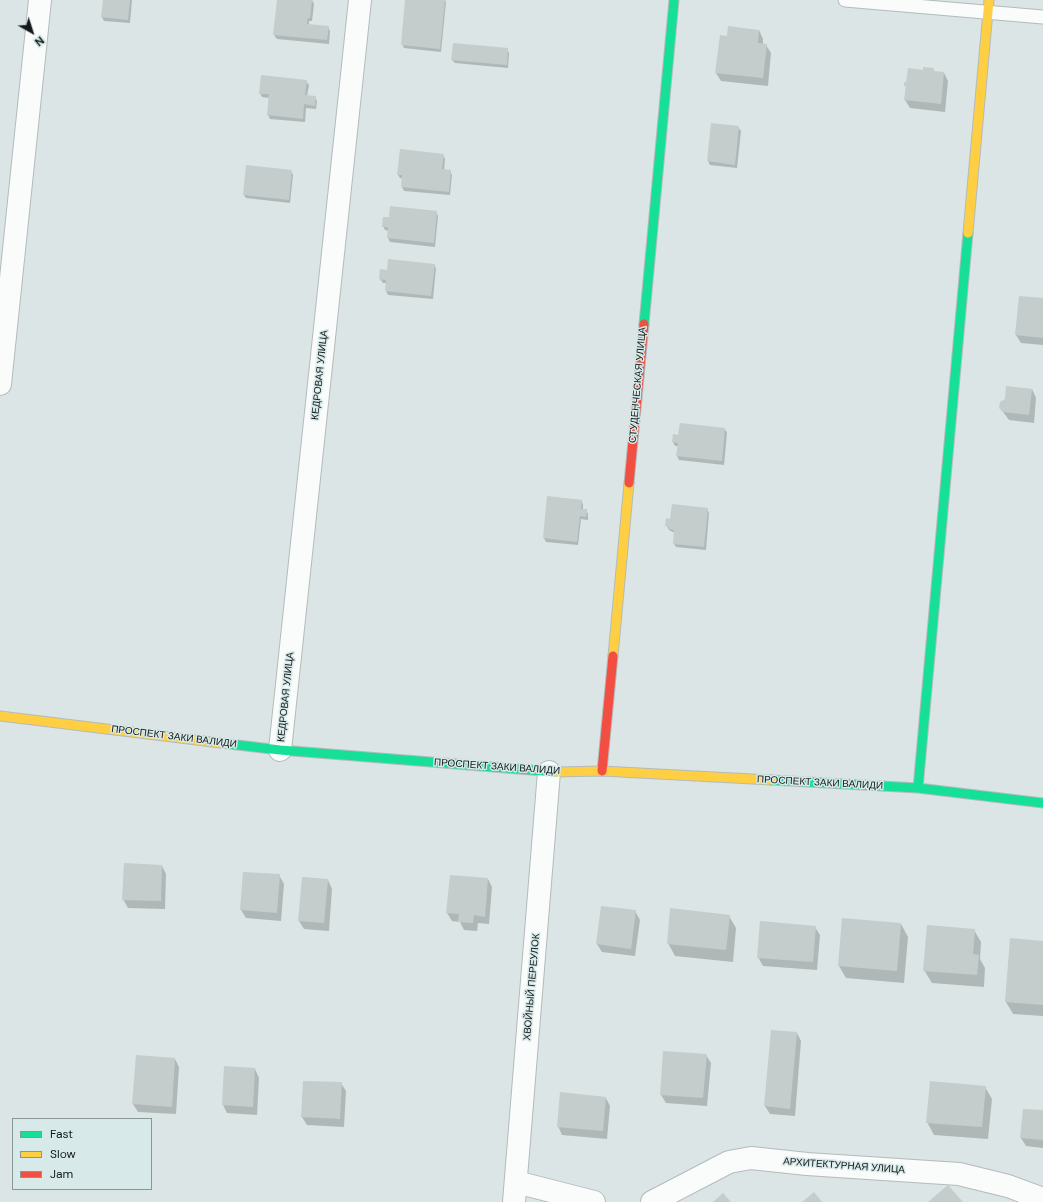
<!DOCTYPE html>
<meta charset="utf-8">
<style>
body{margin:0}
#map{position:relative;width:1043px;height:1202px;overflow:hidden;background:#dbe5e5;font-family:"DM Sans",sans-serif}
canvas{display:block}
.legend{position:absolute;left:12px;top:1118px;width:140px;height:72px;box-sizing:border-box;background:#d7e9e9;border:1px solid #899696;margin:0;padding:5px 7px;list-style:none;font-size:12px;color:#131919}
.legend li{display:flex;align-items:center;gap:8px;height:20px}
.legend b{width:20px;border:1px solid #899696}
.north{position:absolute;left:12px;top:12px;width:40px;height:40px;-webkit-text-stroke:3px #d7e9e9;paint-order:stroke;rotate:141deg;font-size:11px;font-weight:700;line-height:16px;text-align:center;color:#131919}
.north::after{content:'';display:block;margin:auto;width:14px;height:18px;background:#131919;clip-path:polygon(50% 0,100% 100%,50% 72%,0 100%)}
</style>
<div id="map">
<canvas width="1043" height="1202"></canvas>
<ul class="legend">
<li><b style="height:5px;background:#16e098"></b>Fast</li>
<li><b style="height:5px;background:#ffcf43"></b>Slow</li>
<li><b style="height:5px;background:#f24e42"></b>Jam</li>
</ul>
<div class="north">N</div>
</div>
<script>
const context = document.querySelector('canvas').getContext('2d');
context.lineJoin = 'round';
function fillPath(path, color) { context.fillStyle = color; context.fill(path, 'evenodd'); }
const shape = rows => new Path2D(rows.map(r => 'M' + r).join(''));
function strokePath(path, color, width, dash) { context.strokeStyle = color; context.lineWidth = width; context.lineCap = dash ? 'butt' : 'round'; context.setLineDash(dash || []); context.stroke(path); }
function write(font, color, halo, rows, align = 'center') {
  context.font = font + ' "DM Sans",sans-serif'; context.lineWidth = 3; context.setLineDash([]); context.textBaseline = 'middle'; context.strokeStyle = halo; context.fillStyle = color; for (const [text, x, y, turn = 0] of rows) {
    context.save(); context.translate(x, y); context.rotate((+turn || 0) * Math.PI / 180); context.textAlign = isNaN(turn) ? turn : align; if (halo) context.strokeText(text, 0, 0); context.fillText(text, 0, 0); context.restore();
  }
}
fillPath(shape([
 [104,0,132,0,130,23,104,21,102,17],
 [278,0,312,0,314,4,312,21,309,21,309,25,328,27,330,31,329,44,277,39,274,35],
 [406,0,445,0,446,2,441,52,404,48,402,44],
 [759,30,763,39,763,45,766,45,771,53,768,86,721,81,716,73,728,37],
 [507,49,509,53,508,68,455,63,452,60],
 [933,69,935,72,944,73,948,81,945,112,910,108,905,100,906,88,905,83,924,71],
 [306,81,309,85,307,96,315,97,317,101,316,109,306,108,305,122,270,119,268,115,269,98,262,97,260,93],
 [712,124,738,127,741,131,737,168,710,165,708,161],
 [443,155,445,159,444,171,450,171,452,175,450,195,404,191,402,187,403,179,400,178,398,175],
 [291,171,293,175,290,203,246,198,244,195],
 [436,212,438,216,435,247,390,242,388,238,389,231,385,230,383,226],
 [434,265,436,268,433,299,388,295,386,291,387,283,383,283,380,279,388,271],
 [1043,299,1043,345,1021,343,1016,335],
 [1032,389,1036,398,1034,423,1009,420,1000,408],
 [725,429,727,433,724,465,679,460,677,456,678,446,675,446,673,442,679,436],
 [548,497,581,500,583,504,583,510,586,510,588,514,588,520,581,519,578,545,546,542,544,538],
 [707,509,709,513,706,550,676,547,674,544,675,533,669,530,667,526,671,520],
 [162,866,166,874,165,909,128,908,123,899],
 [279,875,284,884,281,921,246,918,241,910],
 [488,879,492,887,489,924,478,923,477,931,464,930,460,922,452,921,447,913],
 [328,880,332,889,329,931,304,929,299,921],
 [635,911,640,920,635,956,602,952,597,944],
 [729,916,736,928,733,962,675,956,668,943],
 [901,924,908,937,904,983,846,978,839,966],
 [815,927,820,935,817,970,763,966,758,957],
 [974,930,981,942,980,959,985,968,984,987,932,983,924,970],
 [1043,942,1043,1016,1013,1014,1006,1002],
 [797,1033,801,1041,795,1116,770,1114,765,1106],
 [706,1055,711,1063,707,1106,666,1103,661,1095],
 [175,1059,179,1067,176,1114,138,1112,133,1104],
 [225,1067,255,1069,259,1078,257,1115,227,1113,223,1105],
 [341,1083,346,1091,344,1127,307,1125,302,1117],
 [985,1087,992,1099,988,1139,934,1135,927,1122],
 [606,1098,610,1106,607,1139,562,1135,558,1126],
 [1043,1111,1043,1148,1026,1146,1021,1138]
]), '#0003');
fillPath(shape([
 [103,0,130,0,128,20,101,17],
 [277,0,312,0,310,18,308,18,307,24,329,26,327,40,273,35],
 [405,0,445,0,440,49,401,45],
 [728,26,759,30,758,43,767,44,763,78,715,73,720,35,727,36],
 [453,43,508,48,507,65,451,60],
 [923,67,934,68,934,71,944,72,941,104,904,100,906,86,904,86,904,82,906,82,908,68,923,70],
 [261,75,307,80,305,95,316,96,315,106,304,104,303,119,267,115,269,94,259,94],
 [711,123,739,126,735,165,707,161],
 [400,149,444,154,442,169,451,170,449,192,401,187,402,175,397,175],
 [246,165,292,170,289,200,243,195],
 [390,206,437,211,434,243,387,238,388,227,382,227,383,217,389,217],
 [388,259,435,264,431,296,385,291,386,280,379,279,380,269,387,270],
 [1019,296,1043,298,1043,338,1015,335],
 [1006,386,1032,389,1029,415,1003,412,999,408,1000,402,1005,399],
 [680,423,725,428,722,461,676,456,678,443,672,442,673,434,678,435],
 [547,496,582,500,581,509,587,509,586,517,580,516,577,542,543,538],
 [672,504,708,508,704,547,673,544,674,530,669,529,669,527,665,526,666,518,670,519],
 [124,863,162,865,161,901,122,900],
 [243,872,280,874,277,913,240,910],
 [450,875,488,878,485,917,474,915,473,923,458,922,459,914,446,913],
 [302,877,328,879,324,923,298,921],
 [601,906,636,910,631,949,596,944],
 [670,908,730,915,726,950,667,944],
 [842,918,901,923,897,971,838,966],
 [760,921,816,926,813,962,757,958],
 [927,925,975,929,973,954,979,955,977,975,923,971],
 [1010,938,1043,941,1043,1005,1005,1002],
 [771,1030,797,1032,790,1109,764,1106],
 [663,1051,707,1054,703,1098,660,1095],
 [136,1055,175,1058,172,1107,132,1104],
 [224,1066,255,1068,253,1107,222,1105],
 [303,1081,342,1082,340,1119,301,1117],
 [930,1081,986,1086,982,1127,926,1123],
 [560,1092,606,1097,603,1131,557,1127],
 [1023,1109,1043,1110,1043,1140,1020,1138],
 [948,1185,963,1202,928,1202],
 [814,1192,822,1202,802,1202],
 [723,1193,731,1202,713,1202]
]), '#c4cccc');
const lane = shape([
 [845,0,1043,17]
]);
const street = shape([
 [0,384,40,0],
 [280,750,360,0],
 [516,1182,594,1202],
 [514,1202,549,772],
 [652,1202,729,1162,751,1158,807,1164,959,1174,1008,1186,1043,1199]
]);
const fast = shape([
 [644,324,674,0],
 [229,744,280,750,556,772],
 [771,780,918,788,1043,803],
 [918,788,968,233]
]);
const slow = shape([
 [968,233,989,0],
 [613,656,629,483],
 [0,716,229,744],
 [556,772,602,771,771,780]
]);
const jam = shape([
 [629,483,644,324],
 [602,771,613,656]
]);
strokePath(lane, '#b3bbbb', 15);
strokePath(street, '#b3bbbb', 24);
strokePath(fast, '#b3bbbb', 11);
strokePath(slow, '#b3bbbb', 11);
strokePath(jam, '#b3bbbb', 11);
strokePath(lane, '#fafbfb', 13);
strokePath(street, '#fafbfb', 22);
strokePath(fast, '#16e098', 9);
strokePath(slow, '#ffcf43', 9);
strokePath(jam, '#f24e42', 9);
write('10px', '#131919', '#d7e9e9', [
 ["КЕДРОВАЯ УЛИЦА",320,375,-84],
 ["СТУДЕНЧЕСКАЯ УЛИЦА",638,385,-85],
 ["КЕДРОВАЯ УЛИЦА",286,697,-84],
 ["ПРОСПЕКТ ЗАКИ ВАЛИДИ",174,737,7],
 ["ПРОСПЕКТ ЗАКИ ВАЛИДИ",497,767,4],
 ["ПРОСПЕКТ ЗАКИ ВАЛИДИ",820,783,3],
 ["ХВОЙНЫЙ ПЕРЕУЛОК",532,987,-85],
 ["АРХИТЕКТУРНАЯ УЛИЦА",844,1166,4]
]);
</script>
